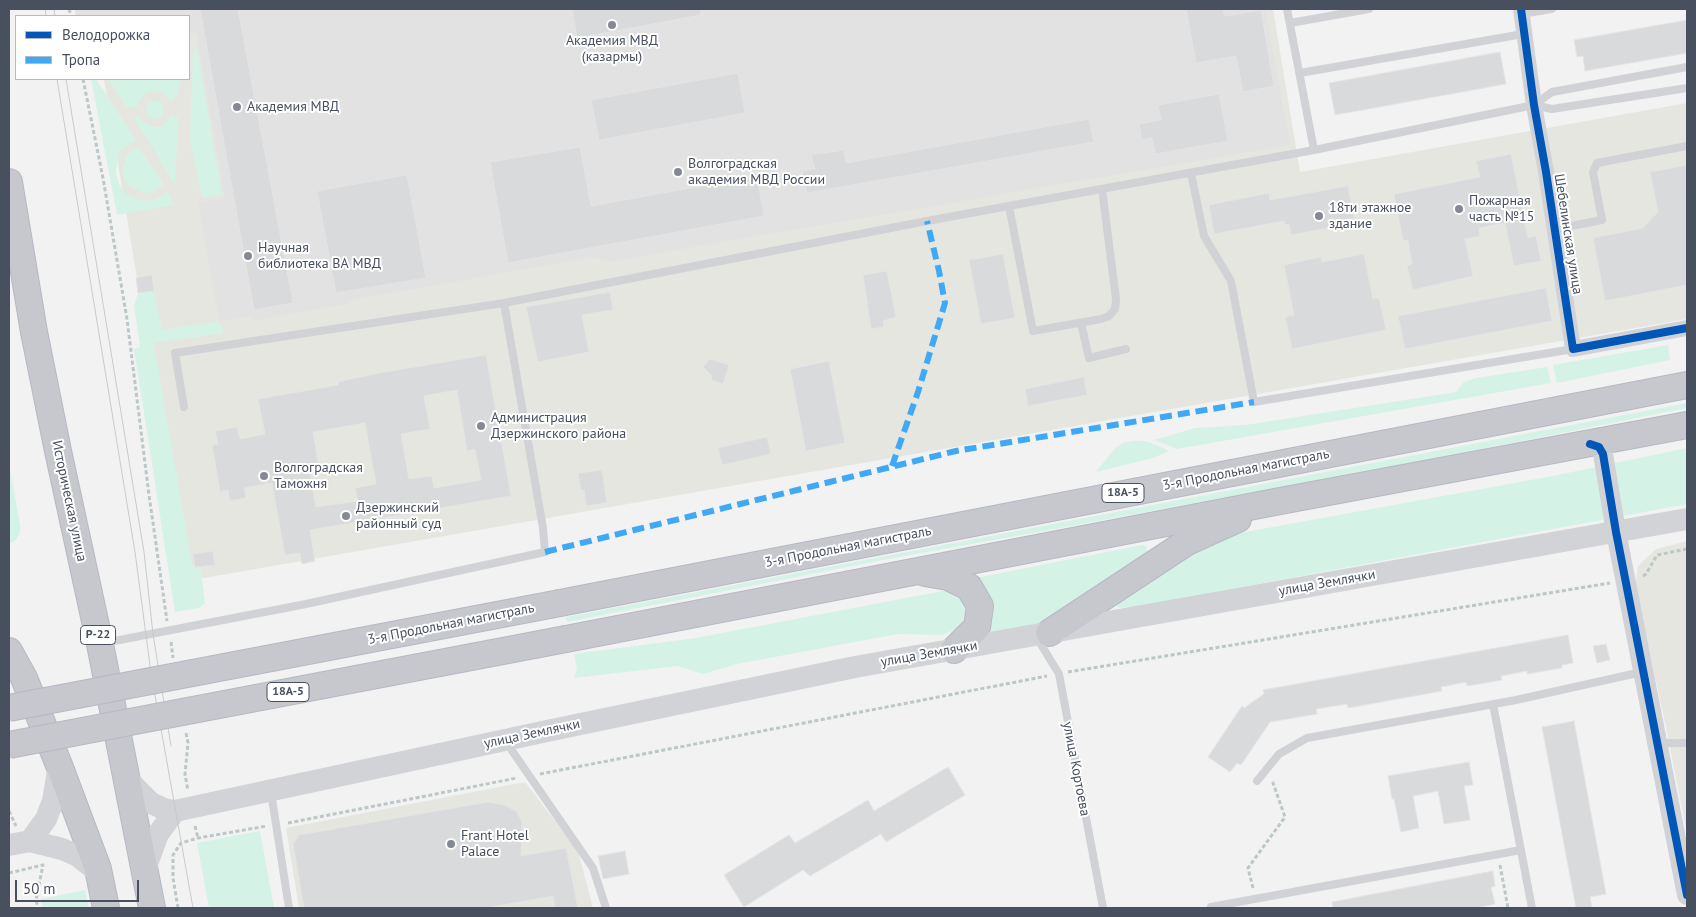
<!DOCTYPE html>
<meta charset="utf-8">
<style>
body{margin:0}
#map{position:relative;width:1696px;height:917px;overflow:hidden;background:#f2f2f2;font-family:"PT Sans",sans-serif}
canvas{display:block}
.frame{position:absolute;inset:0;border:10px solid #485060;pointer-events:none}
.legend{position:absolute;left:15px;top:15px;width:175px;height:65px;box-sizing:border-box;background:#fff;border:1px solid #b6b9bf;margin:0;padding:6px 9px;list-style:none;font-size:15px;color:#485060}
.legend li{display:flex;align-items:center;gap:10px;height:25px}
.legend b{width:25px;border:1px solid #b6b9bf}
.scale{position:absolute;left:15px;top:880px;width:124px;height:22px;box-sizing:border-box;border:2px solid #485060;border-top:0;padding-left:6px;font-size:15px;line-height:18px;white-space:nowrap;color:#485060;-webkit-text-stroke:4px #fff;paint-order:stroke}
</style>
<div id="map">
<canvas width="1696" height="917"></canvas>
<div class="frame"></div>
<ul class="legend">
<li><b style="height:6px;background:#0057b8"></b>Велодорожка</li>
<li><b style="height:6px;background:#3fa9f5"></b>Тропа</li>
</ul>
<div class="scale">50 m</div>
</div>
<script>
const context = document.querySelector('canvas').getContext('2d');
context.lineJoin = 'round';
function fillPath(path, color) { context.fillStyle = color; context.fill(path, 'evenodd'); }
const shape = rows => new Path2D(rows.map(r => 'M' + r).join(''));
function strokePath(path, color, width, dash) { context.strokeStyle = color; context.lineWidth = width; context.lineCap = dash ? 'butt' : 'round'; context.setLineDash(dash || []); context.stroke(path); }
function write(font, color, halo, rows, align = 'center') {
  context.font = font + ' "PT Sans",sans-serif'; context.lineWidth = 4; context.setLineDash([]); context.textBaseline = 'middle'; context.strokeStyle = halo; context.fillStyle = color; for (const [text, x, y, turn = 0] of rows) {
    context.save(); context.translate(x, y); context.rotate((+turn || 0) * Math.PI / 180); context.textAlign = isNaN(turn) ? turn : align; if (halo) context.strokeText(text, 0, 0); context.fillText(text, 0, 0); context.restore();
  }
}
fillPath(shape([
 [92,9,1273,9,1300,172,1687,103,1687,319,187,581,104,79,189,79,189,16],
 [1687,541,1687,834,1666,727,1635,587,1638,566,1656,549],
 [525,782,578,851,593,908,299,908,286,828]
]), '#e6e6e0');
fillPath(shape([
 [75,9,1265,9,1290,145,607,262,593,257,353,300,347,304,253,321,252,316,219,321,198,203,225,198,196,33,189,34,189,16,76,16]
]), '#e3e2e3');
fillPath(shape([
 [197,48,222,195,202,198,190,139,193,51],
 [91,79,96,79,136,140,128,145,120,152,117,163,116,174,119,184,126,194,136,199,146,201,156,199,168,191,174,205,117,215],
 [108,79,181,79,177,96,171,101,161,92,153,91,146,93,140,100,137,107,127,107],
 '146 110a9 9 0 1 1 18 0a9 9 0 1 1-18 0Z',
 [138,115,142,121,154,127,160,127,165,123,171,115,178,118,175,185,134,118],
 [139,148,164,185,152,192,145,193,133,188,126,183,123,175,123,166,126,158,129,153],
 [154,291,162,330,219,321,224,333,154,343,192,565,200,565,205,603,199,608,175,612,134,349,140,347,134,306,138,293],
 [1668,345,1670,360,1557,383,1553,365],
 [1547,367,1551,383,1177,449,1154,440,1195,428,1246,425,1456,392,1464,382,1476,378],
 [1687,403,1687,408,1437,458,1055,529,888,559,567,622,566,617],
 [1132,441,1144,441,1154,444,1169,451,1153,458,1096,472,1115,448,1123,443],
 [1687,448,1687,504,1134,607,1120,608,1115,605,1192,547,1229,535,1553,476],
 [9,464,20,525,20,532,16,540,9,544],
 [1142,545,1146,546,1147,551,1143,558,1039,626,978,637,971,579],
 [948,590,960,598,965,607,965,615,963,620,954,630,942,635,898,634,737,664,703,674,677,666,574,678,577,669,574,654,696,638],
 [260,831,274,908,209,908,197,843],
 [85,890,89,908,43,908,41,899]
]), '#d5f2e6');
const building = shape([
 [200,9,238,9,293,303,254,310,200,9],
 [572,9,701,9,701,15,577,38,572,9],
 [1186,9,1223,9,1225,16,1261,10,1274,86,1243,92,1236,56,1196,63,1186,9],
 [1687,20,1687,53,1585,71,1583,56,1577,57,1574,40,1687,20],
 [1500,52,1506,84,1335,115,1329,83,1500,52],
 [738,73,745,113,599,140,591,100,738,73],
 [1219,94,1228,141,1155,154,1152,138,1142,140,1139,124,1161,120,1158,105,1219,94],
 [1089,119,1094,142,807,193,802,171,815,169,811,155,844,150,846,163,1089,119],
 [580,147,591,206,757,176,764,216,508,263,490,162,580,147],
 [1511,154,1528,238,1536,236,1541,261,1514,266,1505,223,1479,228,1480,236,1465,239,1473,276,1413,290,1407,266,1412,264,1408,240,1403,241,1394,194,1480,177,1476,161,1511,154],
 [1687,165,1687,285,1605,301,1593,238,1643,228,1658,212,1650,172,1687,165],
 [407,175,426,278,336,293,317,191,407,175],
 [1348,186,1355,223,1291,235,1289,224,1285,225,1284,221,1214,234,1209,205,1269,193,1270,200,1348,186],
 [1003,254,1015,318,981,324,969,260,1003,254],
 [1364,254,1373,299,1379,298,1386,330,1292,349,1285,317,1294,315,1284,265,1321,257,1322,262,1364,254],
 [887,271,896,317,883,321,884,327,871,329,863,275,887,271],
 [152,275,154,291,138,293,136,278,152,275],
 [1546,288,1552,321,1405,349,1398,316,1546,288],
 [610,292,613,310,582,315,589,352,538,362,526,307,610,292],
 [486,355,511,496,310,530,315,561,302,564,300,553,285,555,272,483,244,488,246,498,230,501,228,490,220,492,212,445,218,444,215,431,237,427,240,439,265,434,258,399,338,385,338,382,379,373,486,355],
 [457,390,467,451,475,449,481,480,434,488,432,476,409,479,401,434,430,429,424,396,457,390],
 [365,423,376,484,355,488,358,501,316,507,309,469,319,467,313,432,365,423],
 [710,359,729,365,723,384,711,380,712,376,703,367,710,359],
 [829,361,845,443,806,451,790,369,829,361],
 [1084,377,1087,395,1028,406,1025,389,1084,377],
 [767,437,771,454,722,465,718,448,767,437],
 [602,470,607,503,586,506,584,490,581,491,578,473,602,470],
 [213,551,215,565,195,567,193,554,213,551],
 [1568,635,1573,663,1562,665,1562,668,1527,674,1527,671,1501,676,1502,680,1467,686,1466,682,1441,687,1442,691,1348,708,1347,704,1316,709,1317,714,1270,722,1241,765,1237,763,1230,772,1208,757,1242,706,1244,708,1264,694,1263,690,1568,635],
 [1606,644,1610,660,1597,663,1593,646,1606,644],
 [1574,721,1606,894,1590,897,1592,908,1576,908,1542,727,1574,721],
 [1469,762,1473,785,1464,786,1470,820,1444,824,1438,791,1413,796,1419,828,1401,832,1394,799,1392,799,1388,776,1469,762],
 [948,767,965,795,886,842,881,834,810,876,803,870,744,907,724,875,789,835,795,843,868,800,874,811,948,767],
 [488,802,504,805,516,811,522,822,521,856,566,848,578,908,555,908,553,896,486,908,304,908,293,844,299,835,488,802],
 [625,851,629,874,603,879,598,856,625,851],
 [1493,871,1495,886,1491,887,1495,904,1475,908,1333,908,1332,902,1493,871]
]);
fillPath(building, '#d9dadc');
strokePath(building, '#e4e4e5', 1);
const trunk = shape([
 [9,182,34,332,58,451,100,644,152,908],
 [925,573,948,577,969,587,980,606,977,627,954,650],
 [560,603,1687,385],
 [1049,633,1187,542,1238,519],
 [566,639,1275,502,1687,425],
 [9,651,24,678,59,765,98,869,106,908]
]);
strokePath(trunk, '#b6b9c2', 28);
strokePath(shape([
 [69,9,71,16],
 [83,79,103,178,127,319,149,495,167,621],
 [1643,576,1646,574,1657,555,1687,549],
 [171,642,173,658],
 [1068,672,1610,583],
 [186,733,188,743,185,774,188,791],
 [540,774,1047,676],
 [9,811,16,826],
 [288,823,517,778],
 [195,826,198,838],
 [1500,865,1508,908],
 [9,873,43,865,36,900,38,908],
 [1253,888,1248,868,1285,817,1272,780],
 [178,908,173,878,173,855,181,843,198,838,267,826]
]), '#bbc8c6', 3, [4, 2.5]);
strokePath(shape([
 [1287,9,1314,150],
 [1521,14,1552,9],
 [1290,23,1369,9],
 [1300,73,1523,34],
 [1534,105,1552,92,1687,67],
 [1191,173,1204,236,1231,281,1254,402,1573,349],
 [1009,206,1033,331,1101,319,1109,316,1115,309,1116,299,1102,189],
 [1555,229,1602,220,1593,172,1597,163,1687,146],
 [1081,323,1089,358,1126,349],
 [184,407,175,353,504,303,927,221,1314,150,1534,105,1552,109,1687,88],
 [1037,638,1059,674,1103,908],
 [104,643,306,604,545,552,543,528,504,303],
 [1493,704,1532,908],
 [506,742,593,868,606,908],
 [1658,743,1687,743],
 [1257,781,1279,754,1307,738,1516,700,1642,672],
 [271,792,289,908],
 [1211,907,1521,850]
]), '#d0d2d5', 8);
strokePath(shape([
 [1521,9,1534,105,1546,172,1573,349,1687,328]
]), '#d0d2d5', 16);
strokePath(shape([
 [1590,444,1599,447,1603,454,1616,532,1687,895]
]), '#d0d2d5', 20);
strokePath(shape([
 [125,777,151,803,164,809,175,811,547,731,855,667,1687,519],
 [30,841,46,819,53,801,59,765],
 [9,845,30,841,62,849,78,856,99,873],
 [145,874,147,864,158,834,175,811]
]), '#d1d3d7', 22);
strokePath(trunk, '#c6c8ce', 26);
strokePath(shape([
 [45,9,46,16],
 [54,9,55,16],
 [57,79,135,552,151,673,193,908],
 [66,79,144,552,153,634,171,746]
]), '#c9cacd', 1);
const trunkBridge = shape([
 [9,708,560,603],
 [9,745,566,639]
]);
strokePath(trunkBridge, '#b6b9c2', 28, []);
strokePath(trunkBridge, '#c6c8ce', 26);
strokePath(shape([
 [892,466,918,392,945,303,939,271,927,221],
 [545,552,956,451,1254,402]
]), '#3fa9f5', 6, [12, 6]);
strokePath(shape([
 [1521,9,1534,105,1546,172,1573,349,1687,328],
 [1590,444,1599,447,1603,454,1616,532,1687,895]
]), '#0057b8', 8);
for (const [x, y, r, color] of [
 [612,25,5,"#848993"],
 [237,107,5,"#848993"],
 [678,172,5,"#848993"],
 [1459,209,5,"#848993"],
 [1319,216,5,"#848993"],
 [248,256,5,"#848993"],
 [481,426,5,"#848993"],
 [264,476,5,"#848993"],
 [346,516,5,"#848993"],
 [451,844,5,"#848993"]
]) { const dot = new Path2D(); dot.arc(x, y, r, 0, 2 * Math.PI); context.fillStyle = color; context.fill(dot); strokePath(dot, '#fff', 2); }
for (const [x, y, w] of [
 [1123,493,42],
 [98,635,35],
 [288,692,42]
]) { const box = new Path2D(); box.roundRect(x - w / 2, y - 9.5, w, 19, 4); context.fillStyle = '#fff'; context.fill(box); strokePath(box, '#485060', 1); }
write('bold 12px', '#485060', null, [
 ["18А-5",1123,493],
 ["Р-22",98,635],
 ["18А-5",288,692]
]);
write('14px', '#485060', '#fff', [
 ["Академия МВД",612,41,"center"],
 ["(казармы)",612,57,"center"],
 ["Академия МВД",247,107],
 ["Волгоградская",688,164],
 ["академия МВД России",688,180],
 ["Пожарная",1469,201],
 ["часть №15",1469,217],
 ["18ти этажное",1329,208],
 ["здание",1329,224],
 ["Научная",258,248],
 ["библиотека ВА МВД",258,264],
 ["Администрация",491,418],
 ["Дзержинского района",491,434],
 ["Волгоградская",274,468],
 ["Таможня",274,484],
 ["Дзержинский",356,508],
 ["районный суд",356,524],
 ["Frant Hotel",461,836],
 ["Palace",461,852]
], 'left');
write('14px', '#485060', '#fff', [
 ["Шебелинская улица",1568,234,81],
 ["3-я Продольная магистраль",1246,470,-11],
 ["Историческая улица",69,501,78],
 ["3-я Продольная магистраль",848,547,-11],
 ["улица Землячки",1327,583,-10],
 ["3-я Продольная магистраль",451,624,-11],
 ["улица Землячки",929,654,-10],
 ["улица Землячки",532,734,-12],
 ["улица Кортоева",1076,769,79]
]);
</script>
